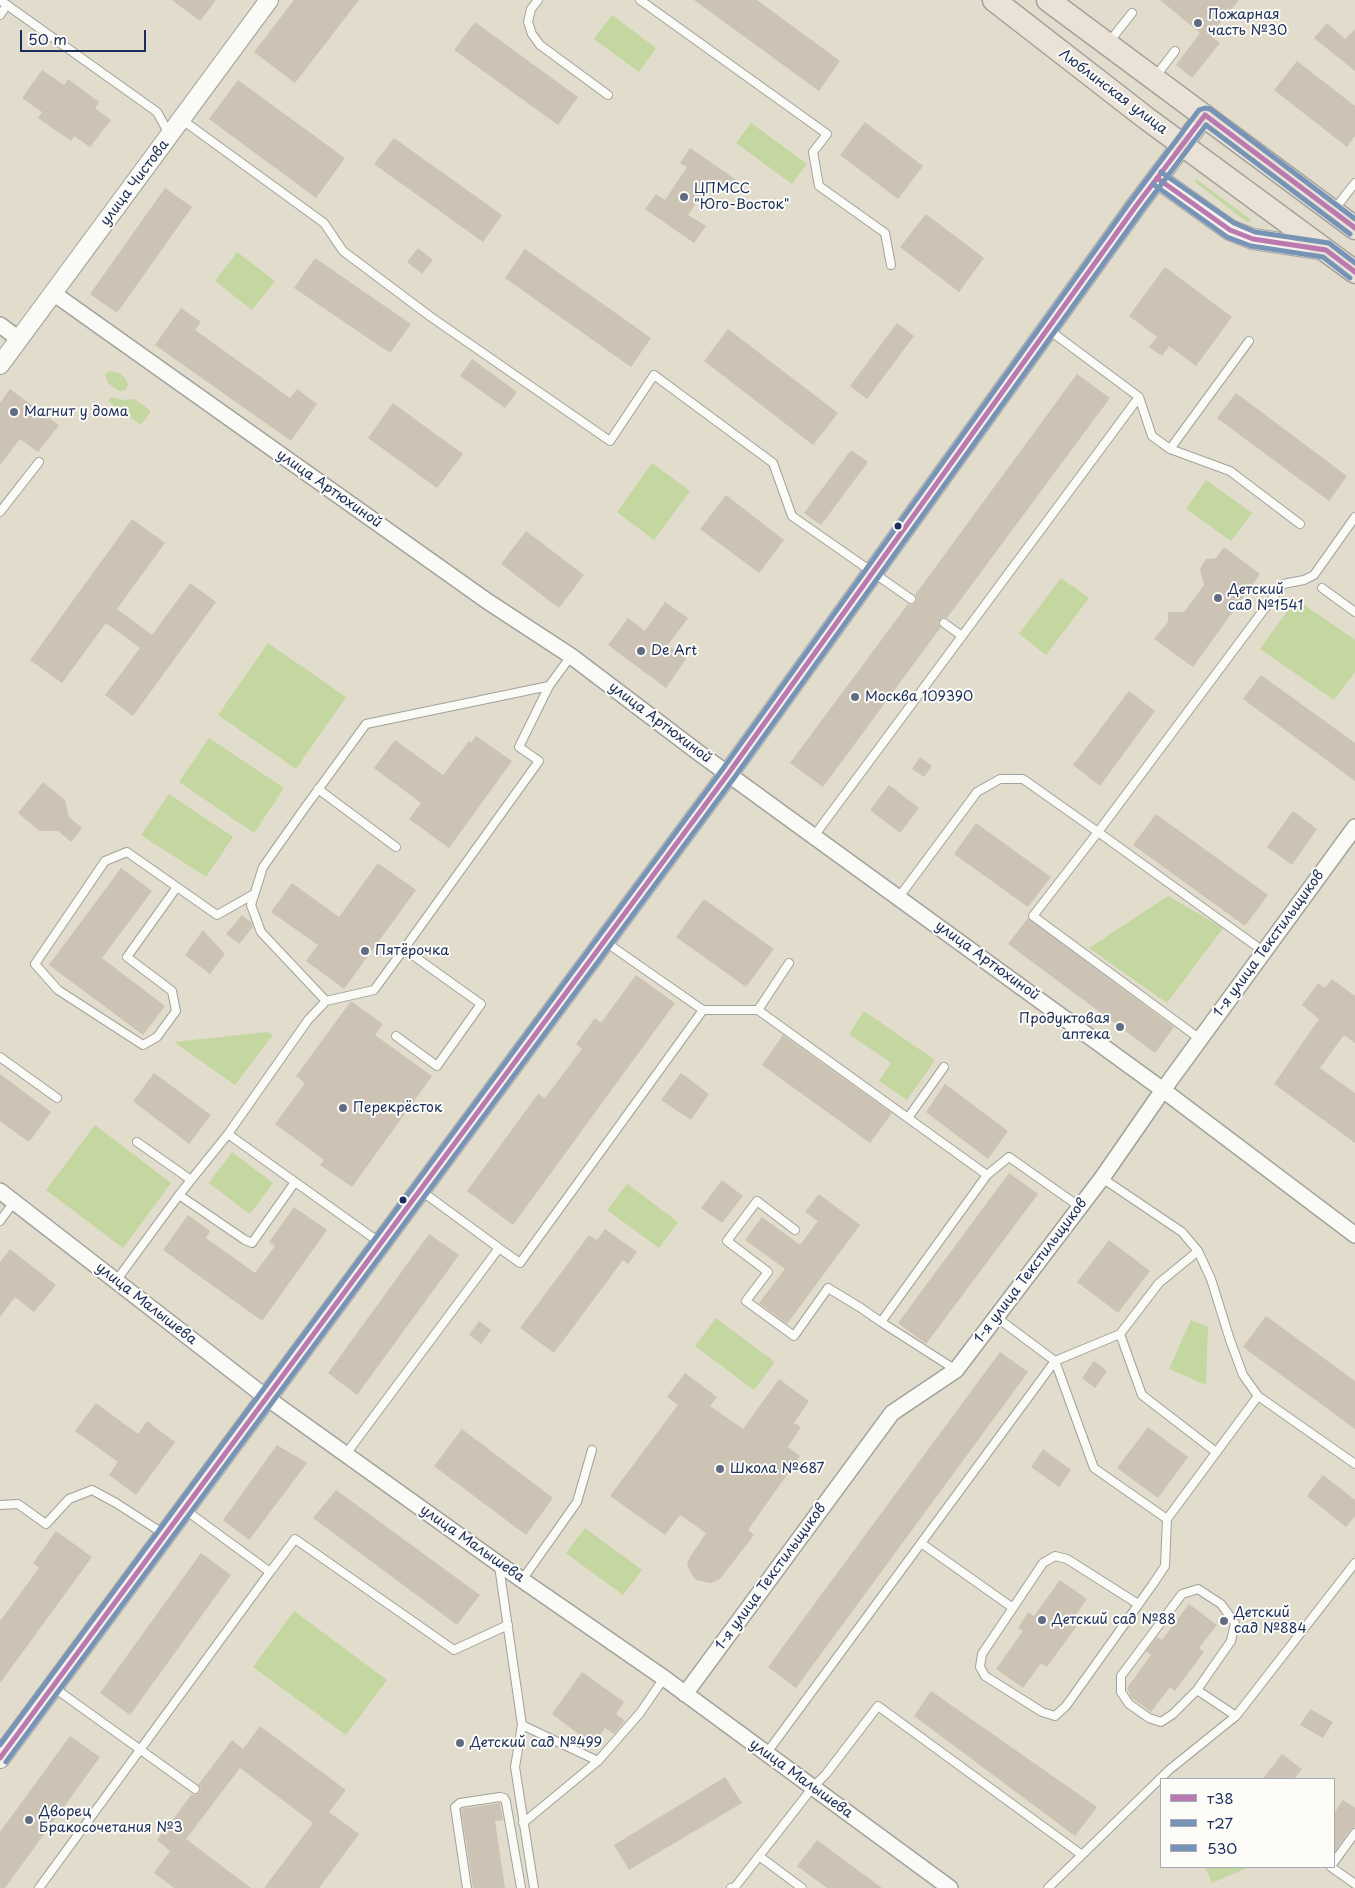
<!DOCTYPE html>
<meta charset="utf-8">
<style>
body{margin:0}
#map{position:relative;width:1355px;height:1888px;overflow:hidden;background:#e1dccb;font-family:"Playpen Sans",sans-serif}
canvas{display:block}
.legend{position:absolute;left:1160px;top:1778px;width:175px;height:90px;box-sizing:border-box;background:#fdfcf7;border:1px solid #a3aaba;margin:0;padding:6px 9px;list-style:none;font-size:15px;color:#1b2f5e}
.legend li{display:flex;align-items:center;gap:10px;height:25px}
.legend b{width:25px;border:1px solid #a3aaba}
.scale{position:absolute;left:20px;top:30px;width:126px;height:22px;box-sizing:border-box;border:2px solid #1b2f5e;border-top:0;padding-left:6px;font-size:15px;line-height:18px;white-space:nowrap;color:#1b2f5e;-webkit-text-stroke:4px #fdfcf7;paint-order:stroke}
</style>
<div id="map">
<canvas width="1355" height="1888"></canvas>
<ul class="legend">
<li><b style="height:6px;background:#bb7aaf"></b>т38</li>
<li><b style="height:6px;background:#7794b7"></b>т27</li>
<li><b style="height:6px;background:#7794b7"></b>530</li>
</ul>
<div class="scale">50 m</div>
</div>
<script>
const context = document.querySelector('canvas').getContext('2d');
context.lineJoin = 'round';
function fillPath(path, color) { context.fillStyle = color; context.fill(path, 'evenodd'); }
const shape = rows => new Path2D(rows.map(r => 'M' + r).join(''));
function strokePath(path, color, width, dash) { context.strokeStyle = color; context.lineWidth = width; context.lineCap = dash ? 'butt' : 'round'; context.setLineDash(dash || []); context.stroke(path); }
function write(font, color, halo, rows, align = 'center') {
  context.font = font + ' "Playpen Sans",sans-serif'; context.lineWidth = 4; context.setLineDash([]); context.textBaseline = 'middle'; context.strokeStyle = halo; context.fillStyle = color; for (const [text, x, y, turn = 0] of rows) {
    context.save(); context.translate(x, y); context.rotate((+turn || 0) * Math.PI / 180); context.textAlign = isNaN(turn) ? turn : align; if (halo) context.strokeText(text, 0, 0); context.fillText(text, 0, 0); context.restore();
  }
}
fillPath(shape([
 [612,15,656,48,639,72,594,39],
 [751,123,807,164,792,184,736,143],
 [1196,179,1250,219,1251,222,1247,222,1195,182],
 [237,252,275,281,252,310,215,281],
 [109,371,119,373,126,379,128,385,126,390,119,391,108,383,105,375],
 [111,397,123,400,134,399,151,411,141,425,108,401],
 [652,463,690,491,654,540,617,512],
 [1206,480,1252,513,1231,541,1186,509],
 [1061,578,1089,598,1046,655,1019,634],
 [1296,599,1355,640,1355,672,1334,700,1260,649],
 [268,643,346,697,296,769,218,715],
 [209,738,284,788,254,833,179,782],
 [169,794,233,837,206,877,141,835],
 [1168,896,1223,928,1167,1003,1089,948],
 [864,1011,935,1060,907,1100,879,1081,891,1063,849,1034],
 [267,1032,273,1035,235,1085,174,1042],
 [95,1125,171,1183,123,1248,46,1190],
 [232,1152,273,1183,250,1214,209,1183],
 [627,1184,678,1222,659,1248,607,1210],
 [716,1318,775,1362,754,1390,695,1346],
 [1191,1320,1208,1327,1206,1385,1169,1369],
 [585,1528,642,1570,623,1595,566,1553],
 [294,1611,387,1680,346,1735,253,1667],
 [1205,1867,1249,1867,1212,1883]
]), '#c4d7a0');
fillPath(shape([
 [172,0,216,0,200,21],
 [294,0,359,0,295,83,254,52],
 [694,0,757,0,840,61,819,91],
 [1160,0,1239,0,1210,35,1220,43,1192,78,1176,65,1200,33],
 [475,22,578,97,558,125,454,50],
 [1327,23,1345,39,1355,29,1355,71,1314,38],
 [1297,61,1355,106,1355,136,1347,147,1274,90],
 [42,70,64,85,68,79,99,102,95,108,111,120,90,147,74,136,71,141,38,118,42,112,22,98],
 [238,80,345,158,316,198,209,119],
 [865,122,923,166,898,199,840,155],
 [394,138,502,215,483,242,374,164],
 [690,148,738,181,728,194,711,182,688,215,706,226,694,243,645,209,656,194,665,200,687,167,680,163],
 [165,188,192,207,117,313,90,294],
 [926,214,984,258,959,292,900,247],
 [418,248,433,260,422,274,407,262],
 [525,249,651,338,631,367,505,278],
 [315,258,411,324,390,353,294,288],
 [1165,267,1232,317,1196,366,1169,346,1162,356,1149,347,1157,337,1129,316],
 [181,308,201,322,195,330,290,398,297,389,317,404,291,441,155,345],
 [897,323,914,336,867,399,850,386],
 [728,329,838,413,813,445,704,361],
 [472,359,517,392,505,408,460,376],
 [1077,374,1110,398,947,618,944,617,940,619,938,623,941,627,823,787,790,763,908,604,911,605,915,603,917,599,915,595],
 [10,389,59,425,38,452,20,439,0,465,0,403],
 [1236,393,1347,476,1329,501,1217,418],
 [393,403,463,454,437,488,368,438],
 [851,450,868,462,821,525,804,513],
 [726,495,784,540,759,573,700,529],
 [132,519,165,543,117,609,152,635,190,583,216,602,133,716,105,695,140,648,106,623,62,683,30,660],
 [526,531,584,575,559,608,501,564],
 [1224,547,1260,574,1193,667,1154,639,1168,622,1168,612,1184,612,1204,585,1200,569,1206,559,1216,558],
 [665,602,688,618,668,645,686,659,666,688,608,645,628,618,645,631],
 [1261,675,1355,743,1355,781,1243,699],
 [1129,691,1155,711,1100,786,1073,765],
 [476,736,512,761,449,848,409,819,421,803,374,768,395,740,443,775,469,741,471,743],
 [920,757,932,766,924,777,912,769],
 [43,782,65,800,69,817,82,828,71,842,58,831,40,831,18,813],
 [889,785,919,808,900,833,870,810],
 [1293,811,1317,829,1292,865,1267,847],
 [1156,814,1268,895,1245,926,1133,845],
 [976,823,1051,877,1028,907,954,854],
 [378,863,416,890,344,989,306,961,318,945,271,912,292,883,339,917],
 [121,868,152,891,102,958,165,1006,143,1035,49,965],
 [704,899,774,949,746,987,676,937],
 [242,915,252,923,253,927,239,944,226,934],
 [1028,918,1174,1027,1155,1053,1008,944],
 [203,930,225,954,210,974,185,955],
 [636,975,675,1003,513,1225,467,1191,538,1094,545,1098,582,1049,576,1044,595,1018,601,1023],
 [1332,979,1355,996,1355,1043,1344,1035,1320,1068,1355,1093,1355,1143,1274,1084,1319,1019,1302,1005,1318,983,1325,988],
 [351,1001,383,1024,375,1035,432,1076,352,1187,320,1165,324,1160,275,1124,305,1083,296,1076],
 [783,1035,892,1113,870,1143,762,1065],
 [154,1073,211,1115,189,1144,133,1101],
 [681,1073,709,1094,691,1120,661,1100],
 [0,1074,51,1112,29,1142,0,1121],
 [945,1084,1008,1131,988,1159,926,1112],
 [1009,1173,1038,1194,926,1344,898,1323],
 [722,1180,743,1196,722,1223,701,1208],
 [819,1194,860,1225,787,1324,759,1303,785,1269,745,1240,762,1217,800,1245,818,1221,805,1212],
 [294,1207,327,1230,262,1321,163,1250,188,1215,210,1231,206,1238,255,1273,275,1246,269,1242],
 [605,1229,637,1252,628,1264,623,1260,554,1353,520,1328,589,1235,597,1240],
 [429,1234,459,1255,357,1395,328,1373],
 [1109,1240,1150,1271,1118,1313,1077,1282],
 [10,1249,56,1285,34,1312,15,1297,0,1317,0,1262],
 [1266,1316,1355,1381,1355,1429,1243,1347],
 [479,1321,491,1330,481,1344,469,1335],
 [1000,1352,1028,1372,796,1688,768,1667],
 [1094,1361,1107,1371,1095,1388,1082,1378],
 [685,1373,717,1397,710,1406,743,1429,779,1379,809,1401,794,1423,801,1427,788,1447,800,1456,748,1530,754,1535,720,1579,711,1583,696,1580,692,1575,687,1565,690,1557,706,1533,680,1515,665,1535,610,1496,678,1405,667,1397],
 [96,1403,138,1434,147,1421,175,1442,136,1495,109,1475,118,1462,75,1431],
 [1148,1427,1188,1457,1158,1498,1117,1468],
 [462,1429,553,1498,526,1535,434,1466],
 [277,1445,307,1463,249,1540,223,1520],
 [1043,1449,1071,1470,1059,1487,1031,1467],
 [1323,1475,1355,1500,1355,1516,1346,1527,1307,1496],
 [336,1490,480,1595,457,1625,313,1518],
 [56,1531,92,1557,0,1683,0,1621,39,1568,33,1563],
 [201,1553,231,1575,130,1715,100,1693],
 [1060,1580,1087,1599,1070,1623,1076,1627,1047,1667,1041,1663,1023,1688,996,1669,1023,1631,1018,1628,1028,1612,1034,1616],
 [1189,1604,1217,1625,1199,1648,1204,1652,1175,1691,1170,1687,1151,1712,1131,1697,1127,1688,1151,1655,1146,1651,1157,1637,1162,1640],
 [582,1672,624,1702,616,1714,625,1721,614,1734,605,1728,593,1745,552,1714],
 [931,1691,1097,1807,1075,1836,914,1716],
 [1310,1709,1333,1722,1323,1738,1300,1725],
 [260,1726,346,1790,329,1812,359,1834,319,1888,264,1888,313,1823,240,1768,186,1839,251,1888,174,1888,154,1873,170,1851,157,1840,192,1794,195,1795,199,1793,201,1789,198,1785,232,1740,243,1749],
 [70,1736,100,1757,5,1888,0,1888,0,1832],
 [1282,1754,1302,1769,1294,1779,1263,1779],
 [725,1777,742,1803,629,1870,614,1845],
 [1343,1800,1355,1808,1355,1827,1350,1830,1334,1853,1334,1813],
 [500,1803,503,1820,495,1821,505,1888,473,1888,461,1809],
 [817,1840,882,1888,827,1888,797,1866]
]), '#ccc3b5');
const service = shape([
 [0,0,157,112,169,134],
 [538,0,531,9,528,22,532,34,540,45,608,95],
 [640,0,827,134,813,152,819,186,885,233,891,265],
 [0,15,7,5],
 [1109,42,1132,13],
 [1155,77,1175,51],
 [181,119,324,223,343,251,431,317,610,441,654,375,773,463,792,516,911,599],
 [1334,210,1355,183],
 [1049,330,1139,397,1152,436,1170,449,1230,471,1300,524],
 [1170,449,1249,341],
 [0,512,39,462],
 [1322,588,1355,612],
 [944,623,962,636],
 [318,789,396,847],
 [814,836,1139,397],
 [177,887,127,957,172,991,176,1011,157,1037,143,1045,58,990,35,964,105,861,127,852,217,915,254,894],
 [899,897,977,792,1000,779,1023,779,1098,832,1283,584,1304,580,1314,575,1355,517],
 [326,1001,374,990,404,949],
 [703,1010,758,1010,987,1175,1009,1157,1080,1207],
 [758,1010,789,963],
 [396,1036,437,1066,481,1004,404,949,539,761,519,747,549,686],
 [1200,1039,1033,916,1098,832,1263,951],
 [0,1057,57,1098],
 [908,1118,944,1067],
 [228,1134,308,1020,326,1001,261,932,251,905,263,867,304,809,366,724,549,686,571,656],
 [137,1142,191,1180],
 [1102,1178,1182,1232,1198,1251,1211,1279,1230,1340,1243,1375,1258,1396,1355,1464],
 [291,1179,379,1242],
 [0,1221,14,1202],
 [795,1230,757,1201,727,1241,768,1272,746,1301,794,1336,828,1288,861,1308,881,1322],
 [499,1248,520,1263,703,1010,604,941],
 [116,1281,179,1195,245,1240,252,1243,295,1182,228,1134,179,1195],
 [996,1317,1055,1361,1094,1468,1167,1519,1258,1396],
 [1120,1334,1142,1395,1216,1452],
 [956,1370,881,1322,987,1175],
 [346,1454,499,1248,420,1190],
 [0,1505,18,1504,46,1524,69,1499,92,1490,116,1503,164,1534],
 [921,1543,1013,1608],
 [499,1566,522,1725,515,1767,534,1888],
 [270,1572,295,1539,454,1650,508,1625],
 [522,1580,577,1502,592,1450],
 [1138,1604,1067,1559,1055,1556,1043,1563,982,1654,980,1667,985,1676,1042,1712,1055,1716,1066,1706,1153,1584,1165,1566,1167,1519],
 [53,1687,195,1789],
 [1197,1690,1173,1714,1161,1722,1149,1718,1129,1704,1121,1692,1121,1676,1182,1594,1198,1589,1221,1604,1235,1623,1231,1641,1197,1690,1236,1716],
 [522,1725,598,1761,640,1713,664,1678],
 [766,1754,1055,1361,1120,1334,1159,1283,1198,1251],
 [523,1823,598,1761],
 [759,1856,802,1888],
 [1334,1862,1355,1833],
 [1331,1867,1355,1884],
 [39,1888,270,1572,184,1509],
 [467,1888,455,1807,460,1803,500,1797,504,1798,506,1802,521,1888],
 [731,1888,735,1887,813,1787,826,1774,878,1706,1082,1855],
 [1048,1888,1169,1770,1236,1716,1355,1563]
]);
const minor = shape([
 [53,293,487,601,571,656,699,753,1163,1090,1355,1235],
 [0,325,19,339],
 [0,1191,267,1398,499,1564,664,1678,950,1888],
 [685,1694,892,1413,956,1370,1102,1178,1163,1090,1355,827]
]);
const tertiary = shape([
 [0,365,269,0]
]);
const secondary = shape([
 [1157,178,1230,230,1253,239,1326,250],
 [0,1758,728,774,1136,206,1205,115]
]);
const primary = shape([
 [994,0,1146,118,1355,272],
 [1048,0,1355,228]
]);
strokePath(service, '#a1a19d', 10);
strokePath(minor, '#a1a19d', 18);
strokePath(tertiary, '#a1a19d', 20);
strokePath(secondary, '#a1a19d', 22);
strokePath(primary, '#a1a19d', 25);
strokePath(service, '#fafaf7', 8);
strokePath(minor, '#fafaf7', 15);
strokePath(tertiary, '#fafaf7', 18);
strokePath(secondary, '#f5f0ea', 20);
strokePath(primary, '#eae2d6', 22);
strokePath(shape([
 [1157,178,1230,230,1253,239,1326,250,1355,272],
 [0,1758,728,774,1136,206,1205,115,1355,228]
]), '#bb7aaf', 5);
strokePath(shape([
 [1153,184,1227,237,1251,246,1323,257,1350,278],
 [6,1762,734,778,1142,210,1206,125,1350,234]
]), '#7794b7', 5);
strokePath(shape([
 [1161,172,1234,223,1255,232,1329,243,1355,263],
 [0,1745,722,770,1130,202,1199,110,1205,108,1210,109,1355,219]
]), '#7794b7', 5);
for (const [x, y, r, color] of [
 [1198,23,5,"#606c84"],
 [684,197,5,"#606c84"],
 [14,412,5,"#606c84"],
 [898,526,4.5,"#1b2f5e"],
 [1218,598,5,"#606c84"],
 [641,651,5,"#606c84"],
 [855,697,5,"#606c84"],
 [365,951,5,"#606c84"],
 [1120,1027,5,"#606c84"],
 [343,1108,5,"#606c84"],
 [403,1200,4.5,"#1b2f5e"],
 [720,1469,5,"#606c84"],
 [1042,1620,5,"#606c84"],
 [1224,1621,5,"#606c84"],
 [460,1743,5,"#606c84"],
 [29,1820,5,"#606c84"]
]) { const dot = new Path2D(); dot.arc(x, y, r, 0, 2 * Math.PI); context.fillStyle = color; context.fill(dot); strokePath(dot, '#fdfcf7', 2); }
write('14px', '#1b2f5e', '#fdfcf7', [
 ["Пожарная",1208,15],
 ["часть №30",1208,31],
 ["ЦПМСС",694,189],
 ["\"Юго-Восток\"",694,205],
 ["Магнит у дома",24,412],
 ["Детский",1228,590],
 ["сад №1541",1228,606],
 ["De Art",651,651],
 ["Москва 109390",865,697],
 ["Пятёрочка",375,951],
 ["Продуктовая",1110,1019,"right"],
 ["аптека",1110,1035,"right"],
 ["Перекрёсток",353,1108],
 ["Школа №687",730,1469],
 ["Детский",1234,1613],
 ["сад №884",1234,1629],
 ["Детский сад №88",1052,1620],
 ["Детский сад №499",470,1743],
 ["Дворец",39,1812],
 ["Бракосочетания №3",39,1828]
], 'left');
write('14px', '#1b2f5e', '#fdfcf7', [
 ["Люблинская улица",1113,92,37],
 ["улица Чистова",135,183,-53],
 ["улица Артюхиной",329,489,35],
 ["улица Артюхиной",660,723,37],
 ["1-я улица Текстильщиков",1269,944,-54],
 ["улица Артюхиной",987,961,36],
 ["1-я улица Текстильщиков",1031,1271,-53],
 ["улица Малышева",146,1304,38],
 ["улица Малышева",472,1544,35],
 ["1-я улица Текстильщиков",771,1577,-54],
 ["улица Малышева",801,1779,36]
]);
</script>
